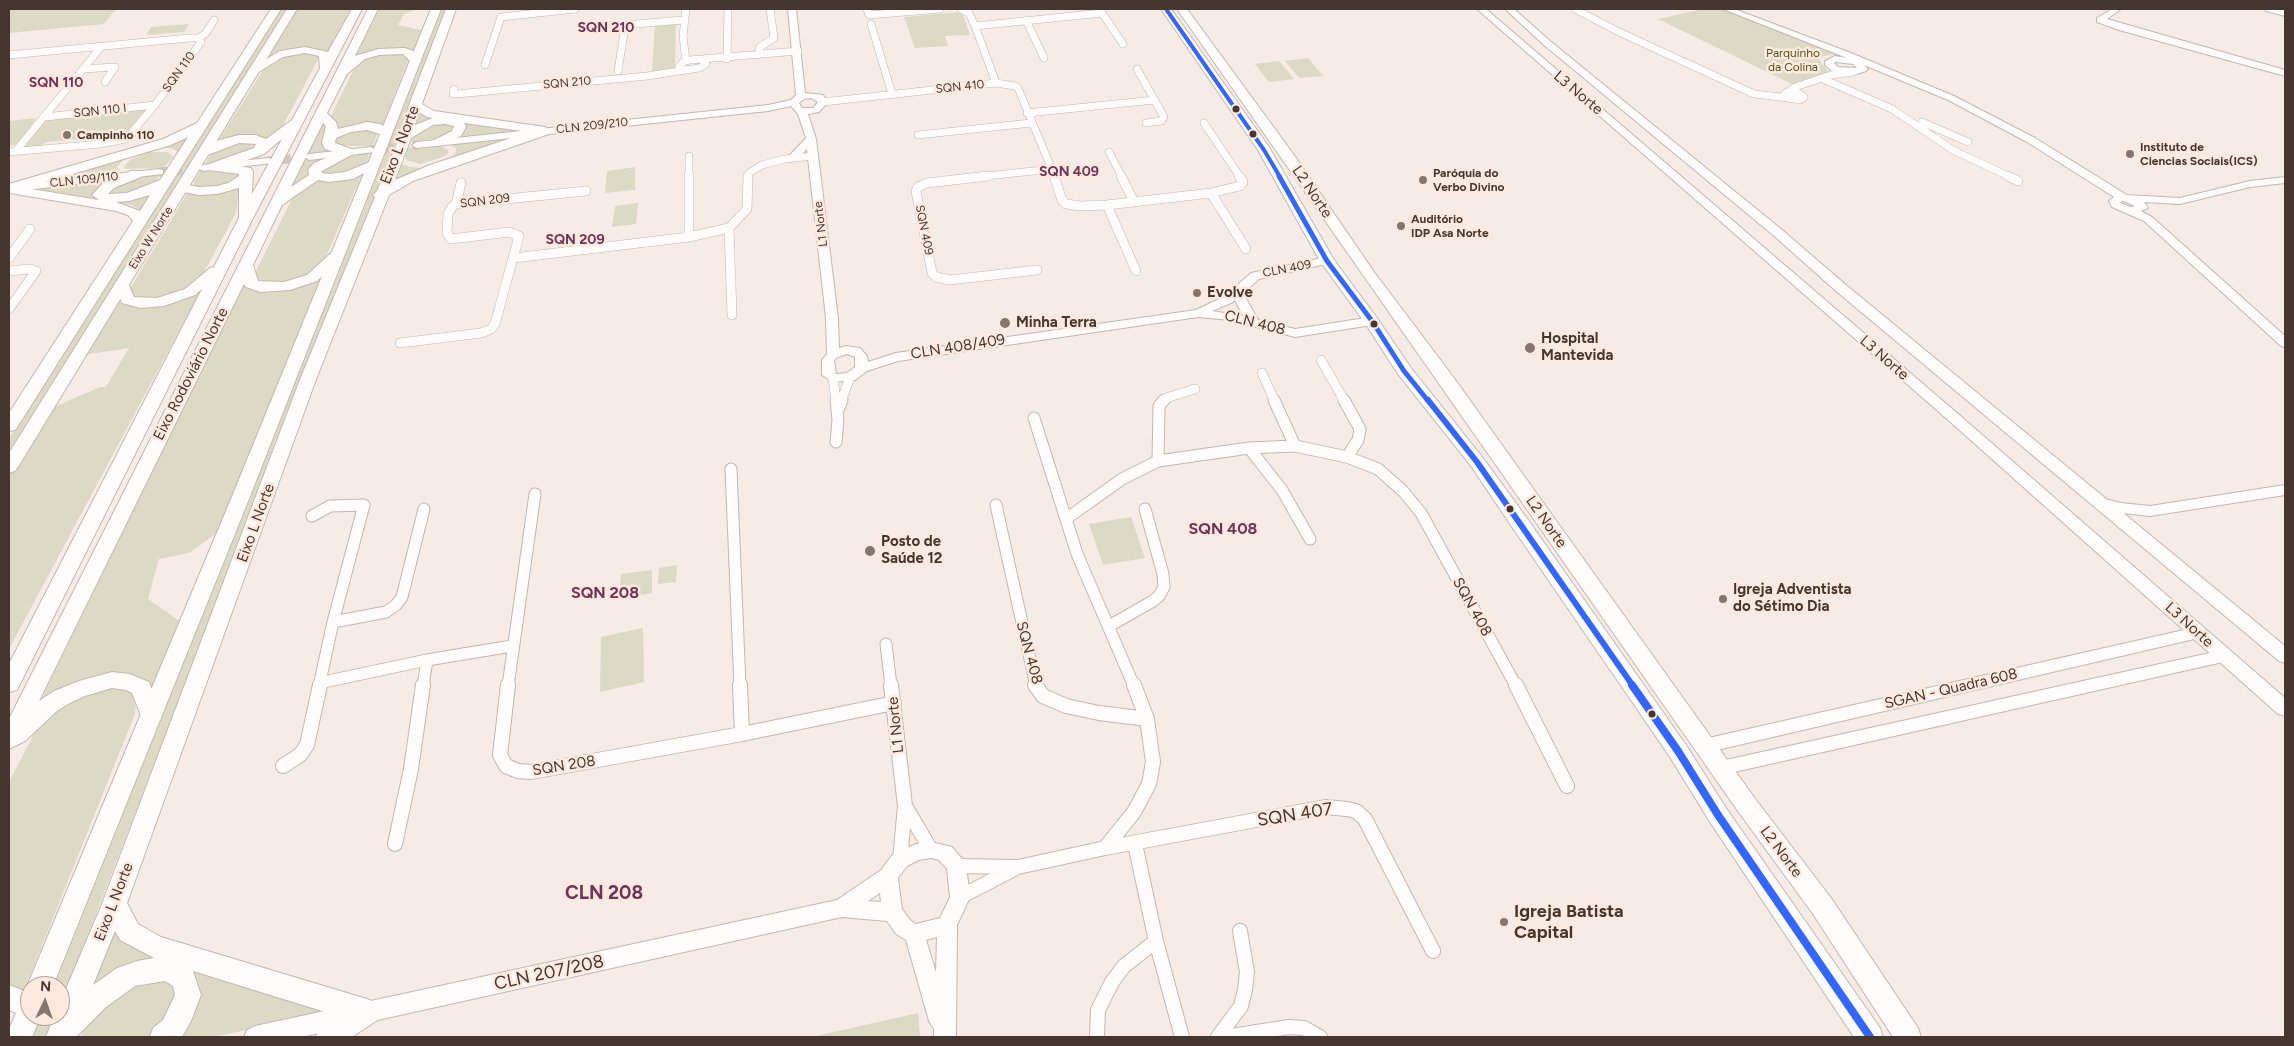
<!DOCTYPE html>
<meta charset="utf-8">
<style>
body{margin:0}
#map{position:relative;width:2294px;height:1046px;overflow:hidden;background:#f7ebe5;font-family:Figtree,sans-serif}
canvas{display:block}
.frame{position:absolute;inset:0;border:10px solid #453730;pointer-events:none}
.north{position:absolute;left:20px;top:976px;width:50px;height:50px;box-sizing:border-box;background:#fee9de;border:1px solid #b4a298;border-radius:50%;rotate:3deg;font-size:14px;font-weight:700;line-height:20px;text-align:center;color:#453730}
.north::after{content:'';display:block;margin:auto;width:18px;height:22px;background:#83766f;clip-path:polygon(50% 0,100% 100%,50% 72%,0 100%)}
</style>
<div id="map">
<canvas width="2294" height="1046"></canvas>
<div class="frame"></div>
<div class="north">N</div>
</div>
<script>
const context = document.querySelector('canvas').getContext('2d');
context.lineJoin = 'round';
function fillPath(path, color) { context.fillStyle = color; context.fill(path, 'evenodd'); }
const shape = rows => new Path2D(rows.map(r => 'M' + r).join(''));
function strokePath(path, color, width, dash) { context.strokeStyle = color; context.lineWidth = width; context.lineCap = dash ? 'butt' : 'round'; context.setLineDash(dash || []); context.stroke(path); }
function write(font, color, halo, rows, align = 'center') {
  context.font = font + ' Figtree,sans-serif'; context.lineWidth = 5; context.setLineDash([]); context.textBaseline = 'middle'; context.strokeStyle = halo; context.fillStyle = color; for (const [text, x, y, turn = 0] of rows) {
    context.save(); context.translate(x, y); context.rotate((+turn || 0) * Math.PI / 180); context.textAlign = isNaN(turn) ? turn : align; if (halo) context.strokeText(text, 0, 0); context.fillText(text, 0, 0); context.restore();
  }
}
fillPath(shape([
 [9,9,116,9,104,24,9,33],
 [282,9,288,9,9,452,9,438],
 [296,9,351,9,328,52,307,48,282,52,267,58],
 [379,9,418,9,404,14,398,25,424,31,416,53,408,50,355,58],
 [442,9,447,9,60,1007,60,986,53,986],
 [1704,9,1722,9,1839,54,1823,56,1819,60,1829,72,1792,84,1658,19],
 [962,12,970,35,945,36,948,46,915,48,904,17],
 [676,22,675,67,673,70,652,73,655,24],
 [189,24,184,32,146,35,151,27],
 [310,52,320,56,281,129,266,141,217,143,267,64,273,59],
 [380,53,405,54,409,58,382,127,338,131,337,125,331,116,355,67,360,60],
 [1308,58,1323,76,1299,78,1285,61],
 [1279,61,1294,79,1269,82,1255,64],
 [149,107,128,135,110,140,111,136,46,142,38,148,24,148,47,117],
 [419,109,531,130,450,138,458,121,411,129],
 [36,118,26,134,15,145,9,146,9,121],
 [323,123,329,128,326,137,339,150,308,154],
 [435,123,454,124,456,130,441,138,410,142,414,133],
 [366,128,378,132,373,146,342,146,334,144,337,136],
 [193,132,180,153,171,148,156,148,124,159,117,167,119,172,124,173,34,182],
 [529,134,391,185,398,163,411,167,420,168,451,157,456,152,456,148,447,143],
 [230,142,258,144,257,148,233,159,205,164,212,152],
 [441,146,448,150,448,154,443,157,420,164,406,160,405,156,409,147],
 [370,151,366,164,345,175,322,174,320,167,343,157],
 [149,152,168,152,173,157,164,168,125,169,124,167,131,159],
 [337,155,309,176,290,190,306,158],
 [635,167,635,190,605,193,607,171],
 [201,170,240,171,241,177,217,189,194,187,194,181],
 [363,172,322,266,312,275,286,283,257,281,254,274,256,271,294,195,316,178],
 [160,174,152,187,136,194,107,193,109,188,130,178],
 [121,178,101,198,156,189,141,213,134,206,126,204,30,188],
 [240,184,236,213,202,276,182,292,150,300,135,298,131,295,129,292,131,287,188,192],
 [638,203,636,224,612,227,615,206],
 [325,273,221,530,189,553,159,559,148,599,181,622,155,689,144,680,131,675,37,708,244,284,254,289],
 [202,288,9,649,9,474,48,410,100,387,106,387,129,348,83,355,118,298,121,304,137,307],
 [1131,517,1145,558,1103,565,1089,524],
 [677,565,676,582,658,584,659,568],
 [652,570,652,593,619,599,621,574],
 [643,628,644,682,600,692,601,637],
 [110,687,122,688,132,694,136,698,135,714,22,995,9,988,9,782,38,726,58,705],
 [114,920,332,1011,214,1037,169,1037,176,1030,178,965,81,1008],
 [151,975,175,985,178,1003,153,1035,149,1037,81,1037,84,1026,91,1017],
 [918,1013,920,1037,812,1037],
 [41,1016,56,1016,48,1037,33,1037]
]), '#dcdac4');
strokePath(shape([
 [371,150,417,145],
 [268,161,309,157],
 [159,172,203,168]
]), '#d3c7c1', 9, [9, 5]);
const minorFar3 = shape([
 [686,9,683,36,686,61],
 [867,9,869,15,940,9],
 [961,9,969,13,975,26],
 [1575,9,1619,32,1754,94,1789,98],
 [1102,13,1123,44],
 [1026,20,1044,58],
 [871,24,892,94],
 [199,38,206,33,214,20],
 [9,55,189,38,199,38,201,42,155,105,126,139,100,144,9,152],
 [758,55,760,47,774,38,770,9],
 [727,59,728,9],
 [703,60,706,64,699,68,686,70,679,67,683,62,690,60,798,51],
 [485,65,501,17,575,9],
 [83,69,115,67,105,82],
 [1137,69,1164,117,1161,121,1146,123],
 [618,71,625,27,636,24,683,20],
 [1823,79,1892,109,1953,150,2010,177],
 [996,83,975,26,1102,13,1100,9],
 [454,89,453,94,457,94,647,76,686,70],
 [1790,91,1795,87,1831,75,1854,72],
 [1787,92,1797,92,1804,97,1800,100,1789,98,1784,95,1787,92],
 [823,102,996,83,1015,86,1018,88,1055,177],
 [1027,113,1155,100],
 [45,117,155,105],
 [1922,122,1968,142],
 [1204,123,1240,177],
 [918,135,1031,123],
 [15,152,101,47],
 [1109,152,1122,177],
 [689,156,689,177],
 [748,177,749,173,762,165,785,159,813,156],
 [977,177,1052,169]
]);
const minorFar2 = shape([
 [689,176,689,237],
 [988,176,927,183,918,187,916,191,932,273,936,277,950,280,1037,270],
 [1054,176,1062,200,1066,204,1080,206,1107,205,1211,193,1240,186,1243,182,1239,176],
 [1121,176,1134,202],
 [2008,176,2018,181],
 [1211,193,1246,249],
 [456,204,461,183],
 [1107,205,1136,271],
 [729,228,732,315],
 [9,258,30,229],
 [514,258,689,237,729,228,747,209,748,176],
 [9,271,30,269,36,271,9,309],
 [400,343,481,333,491,329,495,324,519,236,509,232,451,239,447,233,448,214,452,207,456,204,586,191],
 [1321,360,1345,402],
 [1262,373,1275,402],
 [833,378,836,402],
 [841,402,850,377],
 [1163,402,1166,398,1195,389]
]);
const minorFar1 = shape([
 [836,400,838,420,836,442],
 [1274,400,1295,446],
 [1344,400,1360,429,1358,440,1347,457],
 [838,410,842,400],
 [1034,418,1077,554,1134,686],
 [1249,448,1282,490,1310,539],
 [1158,461,1159,406,1164,400],
 [731,469,740,686],
 [996,505,1036,686],
 [312,516,330,506,364,505,333,622,319,686],
 [1066,519,1122,479,1158,461,1249,448,1295,446,1347,457,1378,469,1403,491,1421,513,1516,686],
 [333,622,386,612,396,605,402,597,424,509],
 [1109,626,1153,601,1159,596,1164,587,1163,574,1145,509],
 [886,644,891,686],
 [319,683,427,660,512,646],
 [423,686,427,660],
 [508,686,535,494]
]);
const minor = shape([
 [508,685,500,755,506,766,518,771,531,772,742,734,894,703],
 [740,685,742,734],
 [891,685,905,806,900,860],
 [1035,685,1043,696,1066,706,1099,713,1147,719],
 [1516,685,1567,786],
 [283,766,300,755,307,745,320,685],
 [905,806,931,850],
 [395,844,411,769,423,685],
 [1135,844,1156,941,1182,1037],
 [1105,848,1134,812,1149,784,1153,762,1147,719,1134,685],
 [956,866,1018,867,1105,848,1326,807,1347,809,1356,811,1365,819,1433,951],
 [960,897,1016,868],
 [1097,1037,1098,1010,1112,982,1124,966,1156,941],
 [1218,1037,1241,1006,1245,990,1247,972,1240,931],
 [1225,1037,1289,1027,1304,1028,1320,1037]
]);
const tertiary = shape([
 [788,9,796,9,805,93,823,95,828,102,819,112,808,114,816,139,838,318,839,348,846,346,860,348,867,356,868,362,896,353,1196,310,1225,296,1251,273,1327,257,1331,259,1333,261,1331,263,1259,279,1243,293,1258,320,1295,329,1372,317,1378,321,1372,325,1295,337,1230,320,1198,317,898,361,867,371,855,380,833,382,822,375,822,360,827,354,826,318,807,149,796,160,788,160,787,158,806,138,798,114,791,106,768,111,417,148,412,145,417,142,768,105,791,100,796,95,788,9],
 [811,98,818,102,813,108,802,108,799,103,804,99,811,98],
 [1235,300,1243,316,1212,311,1233,302,1235,300],
 [847,354,855,357,855,367,847,373,836,374,834,360,838,357,847,354],
 [1723,9,1734,9,1851,53,1954,96,2035,138,2127,195,2180,198,2250,181,2285,177,2285,183,2250,187,2180,204,2144,202,2148,208,2141,211,2152,217,2285,336,2285,347,2281,346,2144,221,2112,207,2109,201,2114,197,2027,142,1948,100,1864,65,1868,69,1866,71,1854,75,1832,71,1825,65,1825,61,1835,56,1847,58,1723,9],
 [1836,62,1853,64,1857,68,1838,67,1834,63,1836,62],
 [2122,201,2126,202,2135,206,2130,207,2120,203,2122,201],
 [2112,9,2121,9,2107,19,2285,70,2285,76,2119,30,2097,22,2097,18,2112,9],
 [371,147,376,150,375,152,309,160,304,157,309,154,371,147],
 [268,158,272,159,272,163,203,171,198,168,203,165,268,158],
 [159,169,163,170,163,174,9,192,9,186,159,169],
 [2285,485,2285,495,2150,516,2121,513,2096,506,2094,503,2096,500,2101,498,2121,503,2150,506,2285,485],
 [2197,627,2203,629,2205,633,2203,637,1704,753,1698,751,1695,746,1698,741,1704,739,2197,627],
 [2223,650,2229,652,2231,656,2229,660,2223,662,1721,775,1715,773,1712,768,1715,763,1721,761,2223,650],
 [931,842,952,847,963,860,966,866,970,897,957,925,956,1037,934,1037,934,1029,929,1021,906,940,896,934,887,921,842,917,301,1037,244,1037,247,1030,255,1026,837,900,881,870,893,854,916,844,931,842],
 [931,858,939,860,947,869,950,897,940,918,916,924,910,920,902,909,898,878,907,866,919,860,931,858],
 [880,893,881,902,868,901,880,893],
 [937,937,936,972,926,940,937,937]
]);
const secondary = shape([
 [1477,9,1486,9,1957,413,2285,698,2285,716,2278,714,1947,419,1477,9],
 [1505,9,1514,9,1550,41,1781,229,1846,285,2285,646,2285,663,2279,661,1836,291,1773,235,1544,45,1505,9]
]);
const primary = shape([
 [271,9,281,9,18,426,15,430,9,431,9,413,133,221,128,215,116,211,10,193,9,184,163,139,197,123,271,9],
 [188,137,160,180,127,193,108,194,114,188,141,177,143,174,141,171,131,171,104,182,92,195,99,200,25,188,171,145,188,137],
 [150,195,140,211,116,202,129,201,150,195],
 [287,9,297,9,18,467,15,471,9,473,9,453,287,9],
 [431,9,441,9,249,499,53,986,30,986,30,993,27,986,231,499,431,9],
 [446,9,456,9,422,104,434,111,545,127,551,131,549,134,413,181,389,195,315,382,127,903,138,924,161,937,367,999,376,1003,380,1012,376,1021,352,1037,316,1037,319,1028,338,1016,193,971,201,995,191,1021,182,1037,150,1037,153,1028,163,1020,175,995,173,986,165,981,135,986,105,1008,76,1037,46,1037,54,1016,60,1016,60,1003,102,904,299,382,375,197,373,195,377,191,400,136,409,105,446,9],
 [419,112,427,117,433,118,415,125,419,112],
 [464,123,529,132,430,165,395,180,411,138,433,125,445,124,454,126,452,131,430,142,436,146,440,145,461,136,466,127,464,123],
 [115,931,120,940,154,958,137,961,117,968,93,985,115,931],
 [1161,9,1171,9,1269,147,1334,260,1377,318,1411,368,1483,458,1526,517,1686,745,1726,808,1880,1028,1883,1037,1854,1037,1710,822,1670,757,1512,527,1471,466,1398,374,1365,323,1320,261,1258,150,1161,9],
 [1177,9,1187,9,1294,155,1374,272,1454,378,1756,800,1831,898,1918,1028,1921,1037,1893,1037,1813,914,1740,814,1177,9],
 [9,985,30,993,30,1016,41,1016,32,1037,9,1037,9,1029,16,1013,9,1010,9,985]
]);
const trunk = shape([
 [352,9,362,9,252,220,17,690,9,692,9,664,202,289,195,295,164,306,140,308,122,303,115,284,117,281,127,281,134,297,157,298,185,289,210,268,214,267,239,218,239,188,217,194,199,195,178,191,176,188,183,184,199,187,217,186,228,183,239,176,239,174,209,170,207,167,209,164,254,148,256,144,239,143,205,156,199,152,216,141,239,135,256,135,266,139,292,120,320,68,319,56,305,53,283,57,257,73,253,74,247,71,280,51,305,47,328,52,352,9],
 [282,139,252,194,253,171,251,168,233,165,264,154,282,139],
 [368,9,378,9,355,56,378,49,405,48,413,51,422,61,416,64,412,63,403,54,379,55,365,59,347,74,327,113,336,122,338,129,367,122,380,124,392,132,386,136,367,130,351,132,336,138,335,143,354,150,355,153,322,171,322,173,329,174,345,172,372,161,379,165,353,179,329,182,318,180,282,205,253,265,258,281,284,282,307,275,332,252,337,251,344,255,317,281,290,290,260,292,246,287,244,284,39,701,54,691,79,681,112,672,130,674,149,682,162,715,159,721,151,724,143,721,132,693,126,690,112,688,85,696,70,703,57,711,25,741,9,749,9,719,368,9],
 [323,123,326,126,322,143,325,149,338,153,314,163,308,170,309,175,291,187,323,123],
 [2265,9,2285,10,2285,16,2266,11,2265,9]
]);
strokePath(minorFar3, '#c2b7b1', 8);
strokePath(minorFar2, '#c2b7b1', 10);
strokePath(minorFar1, '#c2b7b1', 13);
strokePath(minor, '#c2b7b1', 16);
strokePath(tertiary, '#c2b7b1', 2);
strokePath(secondary, '#c2b7b1', 2);
strokePath(primary, '#c2b7b1', 2);
strokePath(trunk, '#c2b7b1', 2);
strokePath(minorFar3, '#fefcfb', 7);
strokePath(minorFar2, '#fefcfb', 9);
strokePath(minorFar1, '#fefcfb', 11);
strokePath(minor, '#fefcfb', 14);
fillPath(tertiary, '#fefcfb');
fillPath(secondary, '#fefcfb');
fillPath(primary, '#fefcfb');
fillPath(trunk, '#fefcfb');
strokePath(shape([
 [1166,9,1264,150,1280,177]
]), '#36f', 4);
strokePath(shape([
 [1279,176,1327,261,1372,321,1404,371,1429,402]
]), '#36f', 5);
strokePath(shape([
 [1428,400,1477,462,1633,686]
]), '#36f', 6);
strokePath(shape([
 [1632,685,1678,751,1718,815,1870,1037]
]), '#36f', 8);
for (const [x, y, r, color] of [
 [1236,109,4.5,"#453730"],
 [1253,134,4.5,"#453730"],
 [67,135,5,"#83766f"],
 [2130,154,5,"#83766f"],
 [1423,180,5,"#83766f"],
 [1401,226,5,"#83766f"],
 [1197,293,5,"#83766f"],
 [1005,323,6,"#83766f"],
 [1374,324,4.5,"#453730"],
 [1530,348,6,"#83766f"],
 [1510,509,4.5,"#453730"],
 [870,551,6,"#83766f"],
 [1723,599,5,"#83766f"],
 [1652,714,4.5,"#453730"],
 [1504,922,5,"#83766f"]
]) { const dot = new Path2D(); dot.arc(x, y, r, 0, 2 * Math.PI); context.fillStyle = color; context.fill(dot); strokePath(dot, '#fee9de', 2); }
write('12px', '#4e551e', '#fee9de', [
 ["Parquinho",1793,53],
 ["da Colina",1793,67]
]);
write('12px', '#453730', '#fee9de', [
 ["SQN 110",179,72,-54],
 ["SQN 210",567,83,-5],
 ["SQN 410",960,87,-6],
 ["SQN 110 I",100,111,-6],
 ["CLN 209/210",592,126,-6],
 ["CLN 109/110",84,180,-6],
 ["SQN 209",485,201,-7],
 ["L1 Norte",821,224,-97],
 ["SQN 409",924,230,79],
 ["Eixo W Norte",151,238,-58],
 ["CLN 409",1287,269,-11]
]);
write('bold 12px', '#453730', '#fee9de', [
 ["Campinho 110",77,135],
 ["Instituto de",2140,147],
 ["Ciencias Sociais(ICS)",2140,161],
 ["Paróquia do",1433,173],
 ["Verbo Divino",1433,187],
 ["Auditório",1411,219],
 ["IDP Asa Norte",1411,233]
], 'left');
write('bold 14px', '#6f3258', '#fee9de', [
 ["SQN 210",606,28],
 ["SQN 110",56,83],
 ["SQN 409",1069,172],
 ["SQN 209",575,240]
]);
write('15px', '#453730', '#fee9de', [
 ["L3 Norte",1578,93,40],
 ["Eixo L Norte",400,145,-69],
 ["L2 Norte",1312,192,56],
 ["CLN 408",1255,323,14],
 ["CLN 408/409",958,347,-9],
 ["L3 Norte",1884,358,41],
 ["Eixo Rodoviário Norte",191,374,-63],
 ["L2 Norte",1546,522,55],
 ["Eixo L Norte",256,523,-70],
 ["SQN 408",1472,607,61],
 ["L3 Norte",2189,625,42],
 ["SQN 408",1029,653,75],
 ["SGAN - Quadra 608",1951,689,-13],
 ["L1 Norte",896,725,-96],
 ["SQN 208",564,766,-9],
 ["L2 Norte",1781,852,53],
 ["Eixo L Norte",114,902,-69]
]);
write('bold 15px', '#453730', '#fee9de', [
 ["Evolve",1207,293],
 ["Minha Terra",1016,323],
 ["Hospital",1541,339],
 ["Mantevida",1541,356],
 ["Posto de",881,542],
 ["Saúde 12",881,559],
 ["Igreja Adventista",1733,590],
 ["do Sétimo Dia",1733,607]
], 'left');
write('bold 16px', '#6f3258', '#fee9de', [
 ["SQN 408",1223,529],
 ["SQN 208",605,593]
]);
write('18px', '#453730', '#fee9de', [
 ["SQN 407",1295,815,-9],
 ["CLN 207/208",549,973,-12]
]);
write('bold 18px', '#453730', '#fee9de', [
 ["Igreja Batista",1514,912],
 ["Capital",1514,933]
], 'left');
write('bold 19px', '#6f3258', '#fee9de', [
 ["CLN 208",604,893]
]);
</script>
